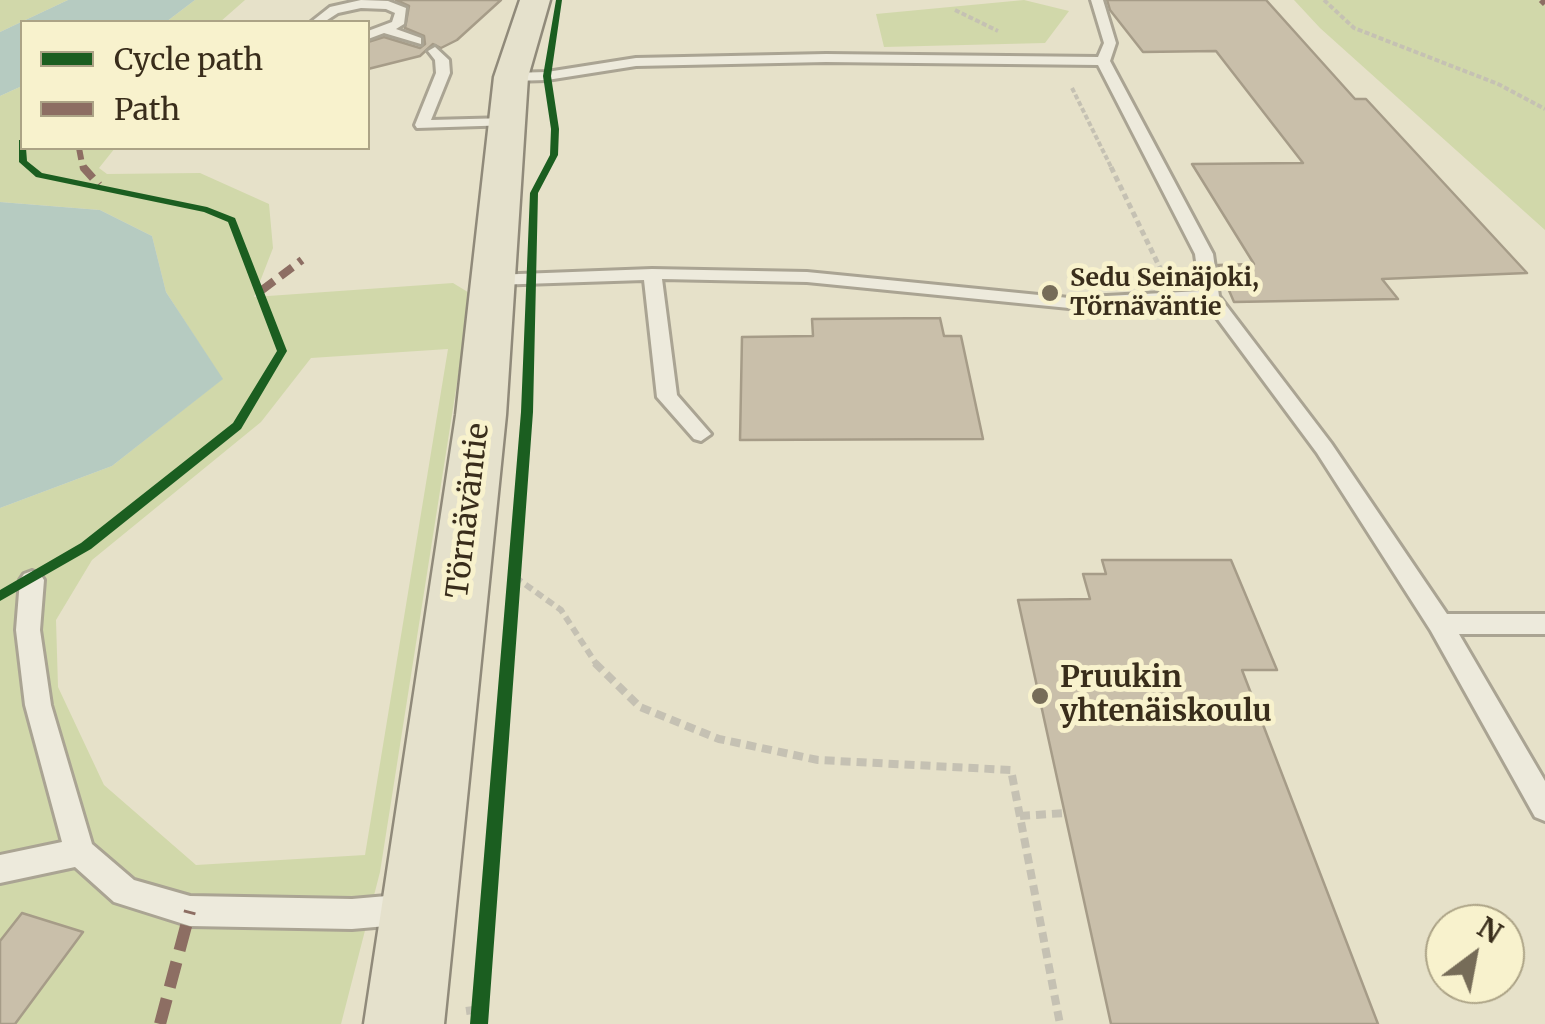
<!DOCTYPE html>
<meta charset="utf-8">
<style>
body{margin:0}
#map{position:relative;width:1545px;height:1024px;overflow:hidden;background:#e6e1c9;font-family:Merriweather,serif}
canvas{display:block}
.legend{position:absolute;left:20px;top:20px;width:350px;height:130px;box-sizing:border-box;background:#f8f2cd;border:2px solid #aca386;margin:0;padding:12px 18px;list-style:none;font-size:30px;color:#392d1b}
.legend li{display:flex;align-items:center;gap:20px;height:50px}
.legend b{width:50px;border:2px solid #aca386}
.north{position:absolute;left:1425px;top:904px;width:100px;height:100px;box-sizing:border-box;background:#f8f2cd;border:2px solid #aca386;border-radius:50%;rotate:32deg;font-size:28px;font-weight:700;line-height:40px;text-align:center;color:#392d1b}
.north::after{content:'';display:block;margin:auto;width:35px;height:45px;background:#766c58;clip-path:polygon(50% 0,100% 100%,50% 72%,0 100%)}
</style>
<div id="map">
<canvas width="1545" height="1024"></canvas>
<ul class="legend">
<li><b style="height:12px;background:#1b5e20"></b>Cycle path</li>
<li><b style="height:12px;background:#8d6e63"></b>Path</li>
</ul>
<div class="north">N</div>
</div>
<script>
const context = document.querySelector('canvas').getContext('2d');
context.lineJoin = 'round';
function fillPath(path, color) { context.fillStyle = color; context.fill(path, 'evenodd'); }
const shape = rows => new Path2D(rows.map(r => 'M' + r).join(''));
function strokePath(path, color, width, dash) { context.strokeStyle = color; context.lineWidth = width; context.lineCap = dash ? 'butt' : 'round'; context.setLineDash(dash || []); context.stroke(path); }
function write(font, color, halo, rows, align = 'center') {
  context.font = font + ' Merriweather,serif'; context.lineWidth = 10; context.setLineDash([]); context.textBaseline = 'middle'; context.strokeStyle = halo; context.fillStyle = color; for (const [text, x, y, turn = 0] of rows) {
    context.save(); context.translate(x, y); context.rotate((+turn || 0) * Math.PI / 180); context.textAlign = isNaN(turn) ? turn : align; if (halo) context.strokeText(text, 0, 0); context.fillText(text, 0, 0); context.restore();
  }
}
fillPath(shape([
 [0,0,68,0,0,32],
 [195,0,245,0,220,22,166,22],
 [1024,0,1069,11,1045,43,884,47,876,14],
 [1294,0,1545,0,1545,230,1320,28],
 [22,86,22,148,115,148,99,168,107,174,200,173,269,204,273,248,254,297,453,283,471,294,380,872,341,1024,0,1024,0,508,112,466,222,379,166,292,152,236,100,210,0,202,0,96],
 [448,349,365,855,196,865,104,785,58,687,56,620,92,560,261,422,311,358]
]), '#d1d8aa');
fillPath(shape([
 [68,0,195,0,166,22,22,22,22,86,0,96,0,32],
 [0,202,100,210,152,236,166,292,223,379,112,466,0,508]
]), '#b6cbc1');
const building = shape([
 [396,0,501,0,457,40,441,48,433,44,420,56,368,69,368,42,384,37,420,48,425,44,424,36,405,28,409,6,396,0],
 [1107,0,1266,0,1355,99,1366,99,1527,273,1382,279,1398,299,1234,302,1218,265,1254,264,1192,164,1303,163,1216,51,1143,52,1110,10,1107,0],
 [940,318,944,336,961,336,983,439,740,440,742,337,813,336,812,319,940,318],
 [1102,560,1231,560,1277,670,1242,670,1378,1024,1111,1024,1018,600,1090,599,1083,574,1106,574,1102,560],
 [22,913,83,932,15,1024,0,1024,0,941,22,913]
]);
fillPath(building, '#c9bfaa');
strokePath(building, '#a69c88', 2.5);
const service = shape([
 [361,0,388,1,406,8,404,24,396,29,421,38,421,44,384,33,368,39,368,31,392,22,395,13,386,9,361,8,338,13,324,22,311,22,330,7,361,0],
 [1091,0,1103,0,1116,43,1110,61,1213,254,1219,296,1331,443,1447,614,1545,614,1545,634,1459,634,1545,781,1545,821,1535,817,1431,631,1317,453,1205,302,1069,308,807,282,662,279,677,395,711,434,701,441,694,439,657,397,644,280,493,285,484,280,493,275,652,269,807,272,1069,298,1200,291,1195,254,1098,65,826,62,636,66,547,80,511,81,504,77,511,73,547,72,636,58,826,54,1098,57,1104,43,1091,0],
 [435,47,449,60,450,73,431,120,508,118,515,122,513,125,417,128,415,125,436,73,435,60,428,51,435,47],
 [32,571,40,574,44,580,40,630,51,705,92,844,134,880,190,896,352,899,410,894,421,898,425,909,421,920,410,924,352,929,190,926,114,902,75,867,0,883,0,855,62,842,25,705,16,630,20,580,24,574,32,571]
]);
const primary = shape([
 [520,0,550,0,528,77,506,415,444,1024,364,1024,456,415,494,77,520,0]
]);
strokePath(service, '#aaa493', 6);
strokePath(primary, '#908a7a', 5);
strokePath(shape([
 [1324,0,1354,28,1498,84,1545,109],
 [955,10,998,31],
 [1072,88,1112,169]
]), '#c5c1b3', 4, [5, 2.5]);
strokePath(shape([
 [1111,167,1161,270]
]), '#c5c1b3', 5, [6, 4]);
strokePath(shape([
 [515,577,561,610,597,665]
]), '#c5c1b3', 6, [8, 5]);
strokePath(shape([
 [595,663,640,707,719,739,818,760,1011,770,1060,1024],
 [1020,816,1065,813],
 [466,1011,480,1009]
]), '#c5c1b3', 8, [10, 6]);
fillPath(service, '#edeadc');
fillPath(primary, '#e5e1cc');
strokePath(shape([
 [1541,0,1545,4],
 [79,148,83,169]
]), '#8d6e63', 6, [12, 6]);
strokePath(shape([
 [83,167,99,185],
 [262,290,302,260]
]), '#8d6e63', 8, [15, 8]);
strokePath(shape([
 [160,1024,190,911]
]), '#8d6e63', 12, [26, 12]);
fillPath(shape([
 [556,0,562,0,551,76,559,129,558,155,538,193,533,412,488,1024,470,1024,521,412,530,193,550,155,551,129,543,76,556,0],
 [19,140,22,140,22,148,26,148,27,161,42,173,207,207,235,218,287,351,241,429,91,549,0,601,0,590,81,543,233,423,277,351,228,222,204,212,36,177,19,162,19,140]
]), '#1b5e20');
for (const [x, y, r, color] of [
 [1050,293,10,"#766c58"],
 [1040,696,10,"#766c58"]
]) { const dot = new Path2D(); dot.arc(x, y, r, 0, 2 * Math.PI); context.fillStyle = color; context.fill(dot); strokePath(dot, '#f8f2cd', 4); }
write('bold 25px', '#392d1b', '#f8f2cd', [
 ["Sedu Seinäjoki,",1070,279],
 ["Törnäväntie",1070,308]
], 'left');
write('30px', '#392d1b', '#f8f2cd', [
 ["Törnäväntie",469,511,-83]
]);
write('bold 30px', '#392d1b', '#f8f2cd', [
 ["Pruukin",1060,679],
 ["yhtenäiskoulu",1060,713]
], 'left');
</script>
